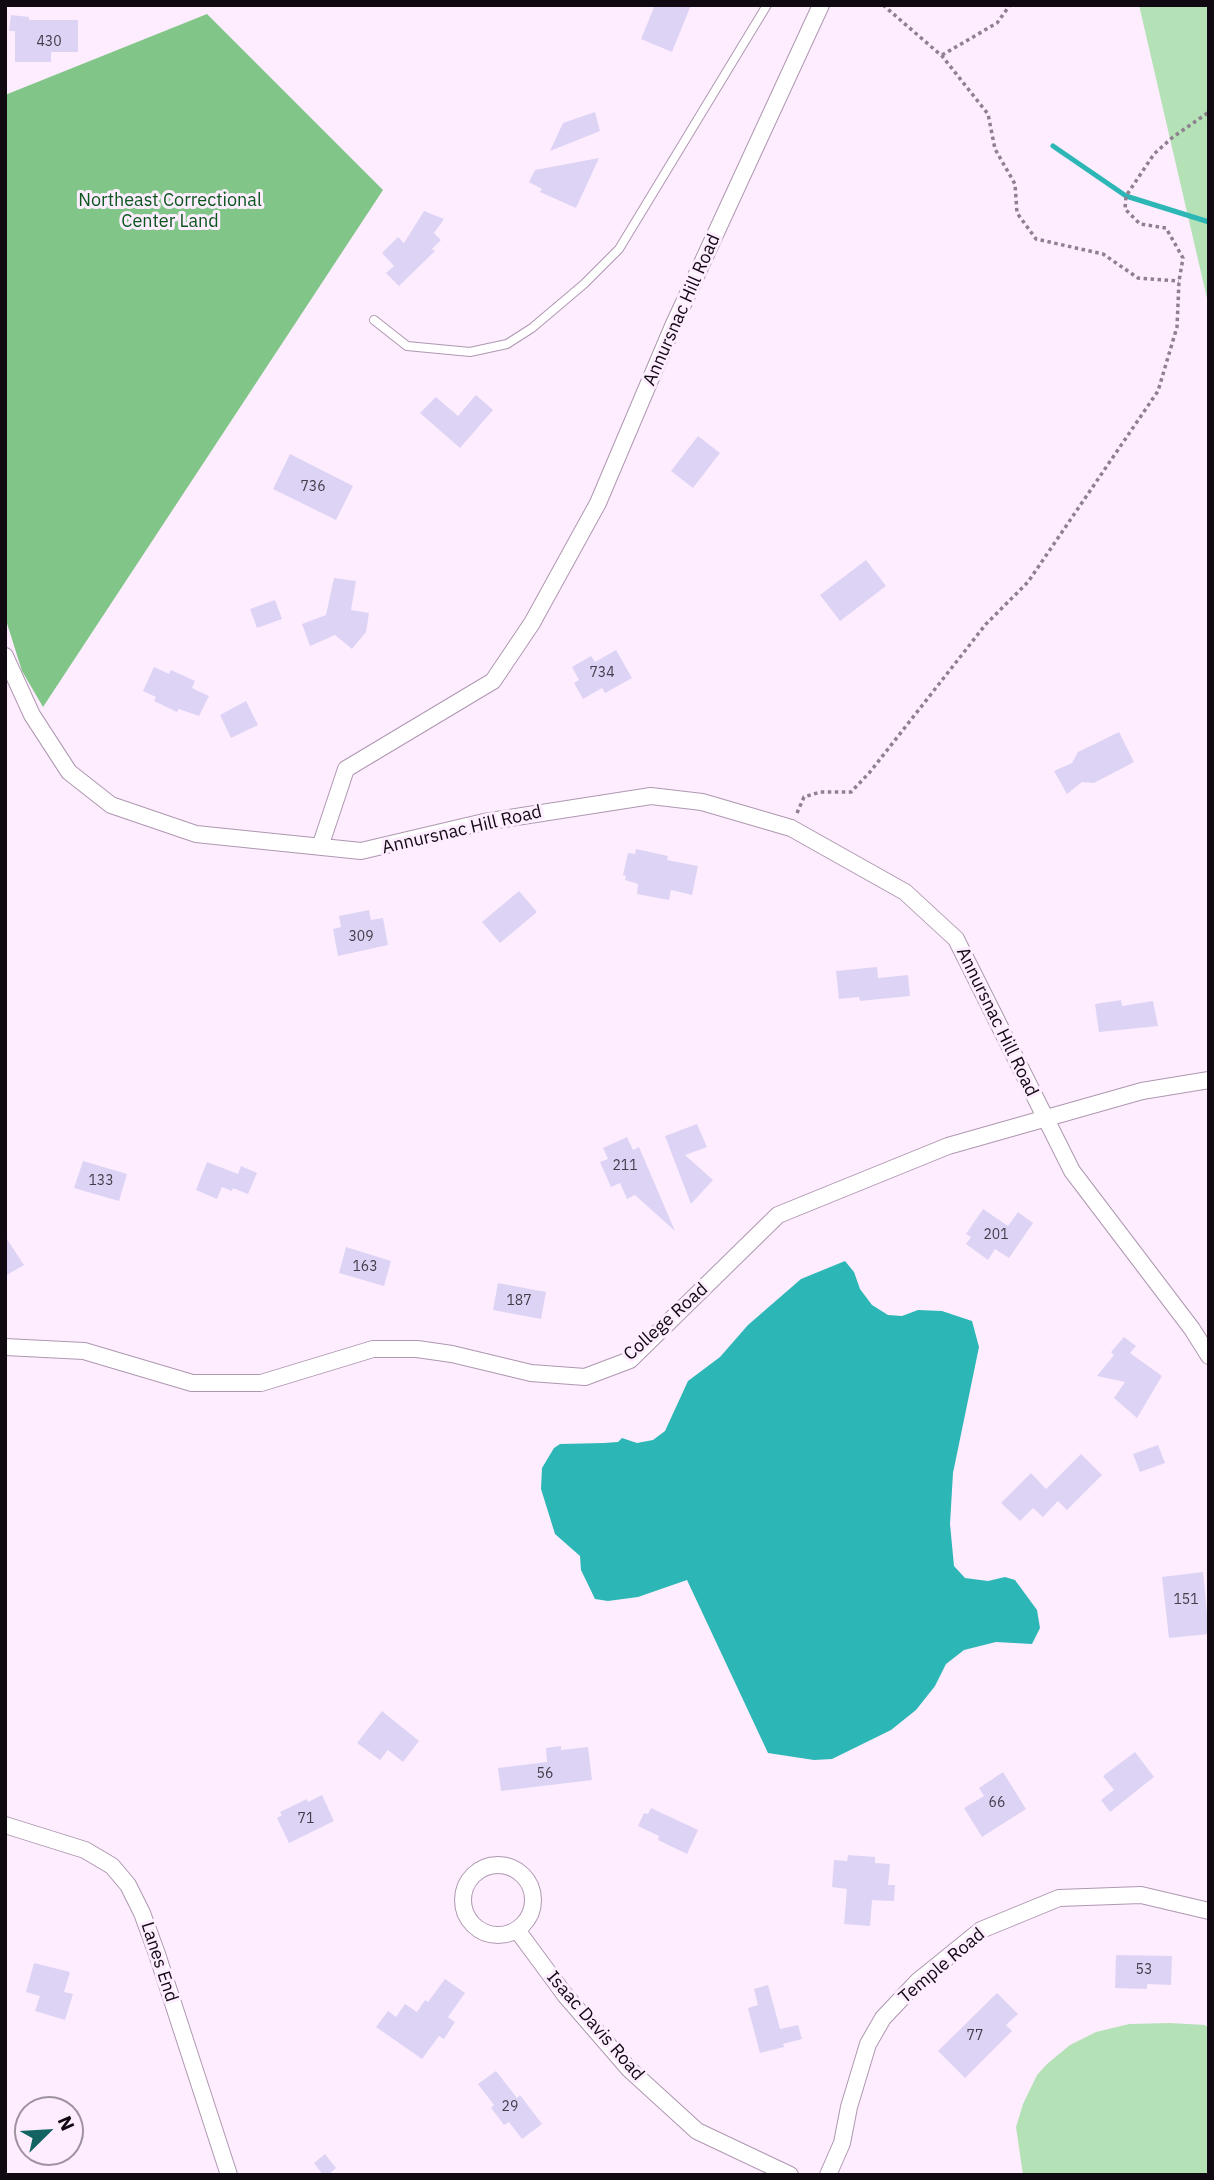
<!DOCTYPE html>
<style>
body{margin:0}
#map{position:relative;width:1214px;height:2180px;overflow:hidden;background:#fdedfe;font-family:"IBM Plex Sans",sans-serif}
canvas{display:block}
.frame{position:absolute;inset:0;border:7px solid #110911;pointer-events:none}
.north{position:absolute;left:14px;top:2096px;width:70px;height:70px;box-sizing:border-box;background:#fdedfe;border:2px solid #9f929f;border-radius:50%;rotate:66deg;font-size:19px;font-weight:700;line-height:28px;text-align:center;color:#110911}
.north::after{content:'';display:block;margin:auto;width:24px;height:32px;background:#146363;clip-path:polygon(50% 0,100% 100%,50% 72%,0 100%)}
</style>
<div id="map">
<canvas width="1214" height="2180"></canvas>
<div class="frame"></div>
<div class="north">N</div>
</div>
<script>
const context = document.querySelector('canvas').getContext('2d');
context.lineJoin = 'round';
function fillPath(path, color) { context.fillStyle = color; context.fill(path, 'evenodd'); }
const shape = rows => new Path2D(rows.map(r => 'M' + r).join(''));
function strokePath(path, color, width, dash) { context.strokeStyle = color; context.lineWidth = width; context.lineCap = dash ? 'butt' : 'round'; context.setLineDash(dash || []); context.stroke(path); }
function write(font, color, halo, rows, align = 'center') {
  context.font = font + ' "IBM Plex Sans",sans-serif'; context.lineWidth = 6; context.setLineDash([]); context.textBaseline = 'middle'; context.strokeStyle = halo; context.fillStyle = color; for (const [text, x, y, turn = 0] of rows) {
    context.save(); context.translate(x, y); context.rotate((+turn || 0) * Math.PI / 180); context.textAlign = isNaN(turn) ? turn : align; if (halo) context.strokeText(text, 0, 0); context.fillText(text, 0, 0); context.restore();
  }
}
fillPath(shape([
 [1139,5,1209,5,1209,307],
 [1170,2023,1205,2025,1209,2029,1209,2175,1023,2175,1016,2127,1023,2104,1037,2075,1047,2064,1070,2045,1096,2032,1129,2024]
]), '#b5e1b7');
fillPath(shape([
 [207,14,383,190,43,707,22,671,5,617,5,95]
]), '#82c588');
fillPath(shape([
 [845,1261,854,1272,860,1289,872,1305,888,1315,902,1316,918,1310,942,1311,972,1321,979,1347,953,1473,950,1524,954,1566,965,1578,988,1581,1005,1577,1015,1580,1037,1610,1040,1628,1032,1644,996,1642,964,1650,946,1664,935,1686,916,1710,891,1730,832,1759,814,1760,768,1753,687,1580,638,1597,608,1601,595,1599,581,1570,580,1556,555,1534,541,1489,542,1468,554,1448,560,1444,604,1443,618,1442,622,1438,637,1443,653,1440,665,1431,688,1381,720,1357,748,1325,801,1279]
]), '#2db6b6');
strokePath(shape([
 [1053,146,1126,196,1209,222]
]), '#2db6b6', 5);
fillPath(shape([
 [655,5,691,5,672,52,641,39],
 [11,15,29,17,29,20,78,20,78,52,51,52,51,62,15,62,15,31,9,31],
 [595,112,600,131,550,151,563,123],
 [599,158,576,208,540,192,542,189,529,182,535,170],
 [424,211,444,219,434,233,441,240,432,249,435,251,399,286,386,273,394,266,382,253,398,237,404,243],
 [476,395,493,410,460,448,420,413,436,397,458,416],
 [698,436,720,453,693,488,671,471],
 [290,454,353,486,336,520,273,489],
 [866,560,886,586,840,621,820,595],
 [334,578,356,581,351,610,369,613,366,632,352,649,335,635,310,646,302,624,326,615],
 [275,600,282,619,257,628,250,609],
 [616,650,632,678,605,693,602,688,583,699,574,683,579,680,572,667,591,656,595,662],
 [154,667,169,674,171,670,195,681,192,688,209,696,199,716,179,709,177,712,154,701,156,697,143,691],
 [246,701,258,725,231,738,220,715],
 [1119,732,1134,762,1094,783,1082,782,1067,794,1054,771,1072,763,1078,752],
 [636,849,668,856,667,860,698,866,692,895,671,890,669,900,637,894,638,884,625,880,626,876,623,875,628,853,635,854],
 [519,891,537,912,500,943,482,922],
 [369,910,371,920,383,918,388,945,338,956,333,929,341,927,339,916],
 [877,967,878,978,908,975,910,996,860,1001,859,997,839,999,836,971],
 [1121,1000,1122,1006,1153,1001,1158,1026,1099,1032,1095,1004],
 [697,1124,707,1147,685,1155,713,1180,691,1204,665,1136],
 [627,1137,633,1150,639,1147,675,1231,635,1195,627,1199,620,1183,611,1187,600,1162,608,1159,603,1148],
 [83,1161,127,1174,119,1201,74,1188],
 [207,1162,238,1174,241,1166,257,1173,248,1194,233,1188,232,1191,222,1187,217,1199,196,1190],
 [983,1209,1008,1226,1018,1212,1033,1223,1009,1258,995,1249,988,1260,966,1244,971,1237,966,1234],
 [5,1236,24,1265,5,1276],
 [346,1247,391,1261,384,1286,339,1273],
 [498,1283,546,1292,541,1319,493,1310],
 [1124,1337,1136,1346,1130,1353,1162,1376,1137,1418,1114,1398,1125,1382,1097,1376,1114,1355,1111,1352],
 [1158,1445,1165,1463,1140,1472,1133,1454],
 [1081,1454,1102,1475,1067,1510,1058,1501,1043,1517,1033,1508,1020,1521,1001,1503,1031,1473,1046,1489],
 [1203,1572,1209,1634,1169,1638,1162,1577],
 [382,1711,419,1741,403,1762,388,1750,380,1760,357,1743],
 [561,1746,561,1750,588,1747,592,1780,501,1791,498,1768,547,1762,546,1748],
 [1135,1752,1154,1777,1110,1812,1101,1800,1114,1790,1103,1776],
 [1003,1772,1026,1809,982,1837,964,1808,984,1796,979,1788],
 [322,1795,334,1821,289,1843,277,1818,282,1815,280,1812,307,1799,308,1802],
 [651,1808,698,1830,687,1854,658,1840,659,1836,638,1826,644,1813,648,1814],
 [848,1855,875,1857,875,1863,890,1864,888,1885,895,1885,894,1901,872,1900,870,1926,844,1924,847,1889,832,1887,834,1860,847,1861],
 [1116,1955,1172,1956,1171,1985,1147,1984,1147,1989,1115,1988],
 [34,1963,70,1972,64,1992,73,1994,65,2020,35,2011,40,1996,26,1992],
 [445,1979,465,1993,448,2017,455,2022,444,2039,439,2036,422,2059,376,2027,388,2011,396,2017,405,2004,417,2012,425,2000,428,2002],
 [768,1985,780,2029,798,2025,802,2039,783,2044,784,2047,760,2053,748,2008,758,2005,754,1989],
 [997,1993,1018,2014,1006,2025,1012,2031,965,2078,938,2051],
 [496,2071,517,2098,520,2095,542,2124,522,2139,509,2122,504,2125,491,2108,494,2105,478,2084],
 [325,2154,336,2168,328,2175,323,2175,314,2163]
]), '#ddd4f5');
const lane = shape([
 [374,320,407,346,470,352,507,344,532,328,584,284,619,249,767,5]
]);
const street = shape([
 [5,656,32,715,69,772,111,805,196,834,361,851,484,822,651,796,702,802,791,828,905,892,956,939,1072,1171,1192,1329,1209,1356],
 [320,847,346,769,493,681,532,623,598,503,673,326,821,5],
 [5,1347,84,1351,192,1383,261,1383,373,1349,417,1349,452,1354,531,1373,585,1377,630,1360,778,1215,948,1146,1142,1091,1209,1080],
 [5,1825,85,1850,112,1866,128,1885,142,1913,157,1954,229,2175],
 '463 1900a35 35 0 1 1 70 0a35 35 0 1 1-70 0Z',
 [517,1930,565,1995,629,2069,697,2131,790,2175],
 [828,2175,842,2143,849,2107,868,2044,883,2018,918,1981,981,1930,1059,1898,1141,1895,1209,1911]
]);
strokePath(lane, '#af97b1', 10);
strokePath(street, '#af97b1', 18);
strokePath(shape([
 [883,5,942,56,988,114,995,149,1015,184,1017,213,1036,239,1103,254,1138,278,1179,281],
 [942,55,997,23,1010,5],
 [797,813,804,797,820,792,851,792,870,772,986,624,1028,582,1158,391,1177,327,1179,281,1183,258,1166,228,1140,224,1125,209,1126,196,1154,154,1173,137,1209,112]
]), '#8d818e', 3.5, [3.5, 3.5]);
strokePath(lane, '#fff', 8);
strokePath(street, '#fff', 16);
write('14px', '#443c4a', null, [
 ["430",49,42],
 ["736",313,487],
 ["734",602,673],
 ["309",361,937],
 ["211",625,1166],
 ["133",101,1181],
 ["201",996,1235],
 ["163",365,1267],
 ["187",519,1301],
 ["151",1186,1600],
 ["56",545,1774],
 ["66",997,1803],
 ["71",306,1819],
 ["53",1144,1970],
 ["77",975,2036],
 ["29",510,2107]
]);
write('18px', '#0a561d', '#fdedfe', [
 ["Northeast Correctional",170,201],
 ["Center Land",170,222]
]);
write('18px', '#110911', '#fdedfe', [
 ["Annursnac Hill Road",682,310,-66],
 ["Annursnac Hill Road",462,830,-13],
 ["Annursnac Hill Road",997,1022,64],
 ["College Road",666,1322,-42],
 ["Lanes End",159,1962,72],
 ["Temple Road",942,1966,-40],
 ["Isaac Davis Road",595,2026,49]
]);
</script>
